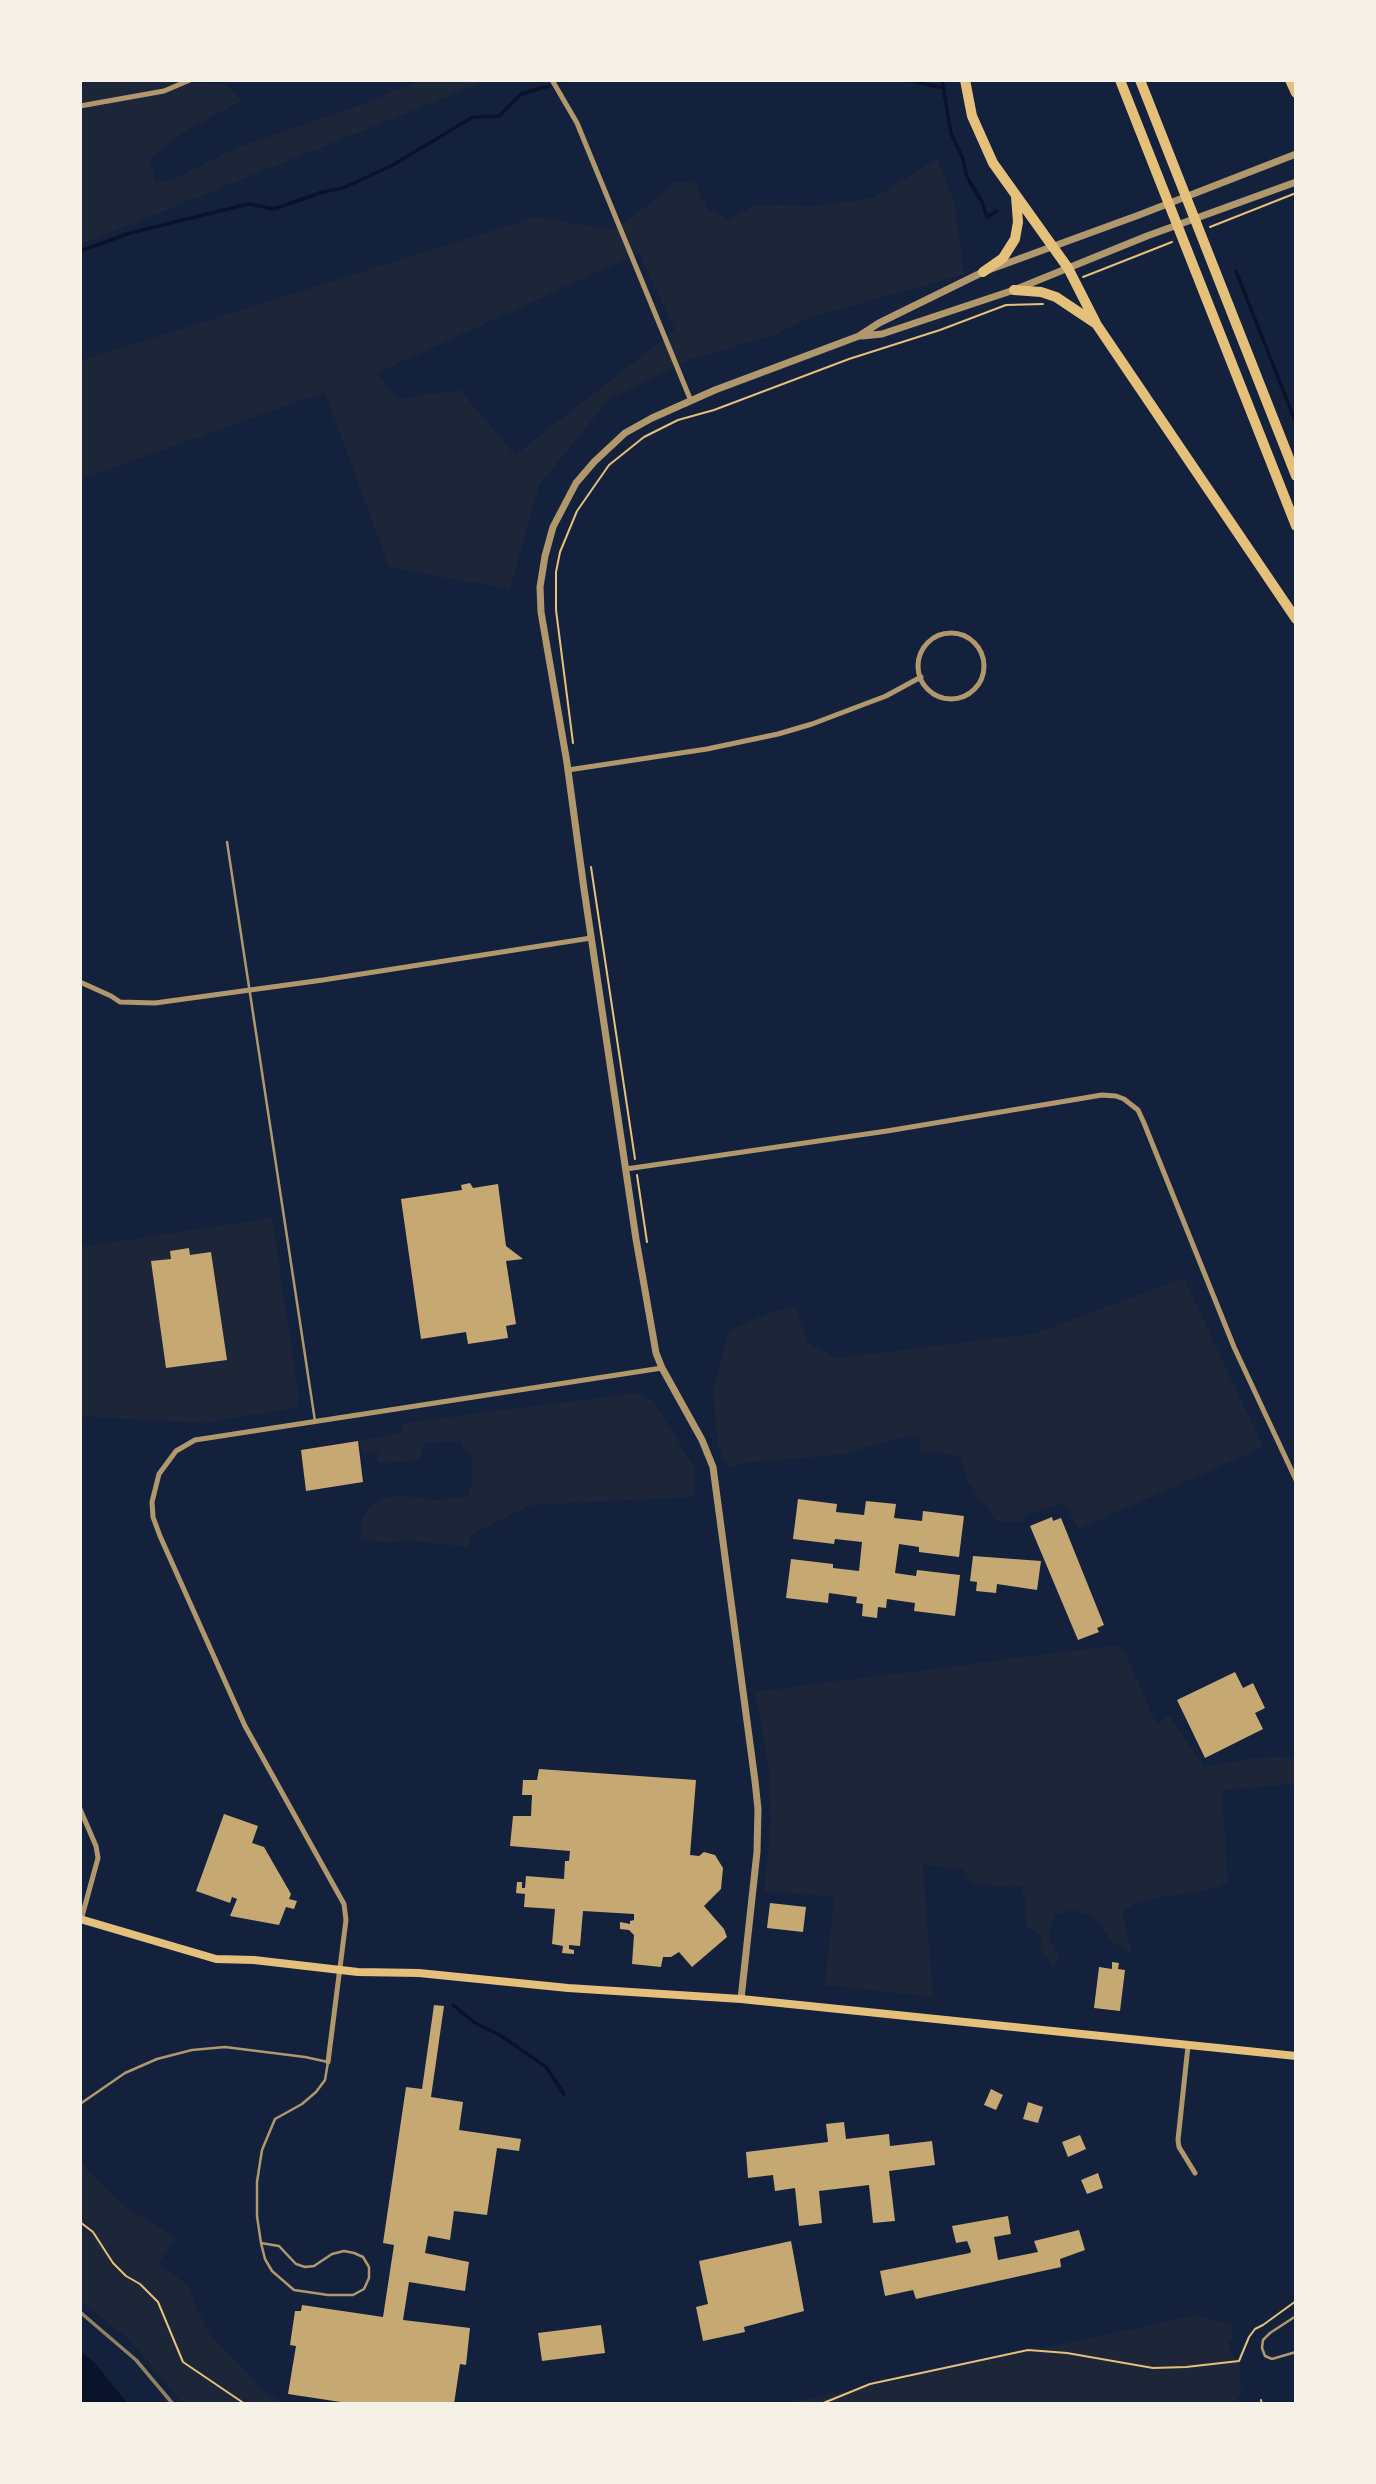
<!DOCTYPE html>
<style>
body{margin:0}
#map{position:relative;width:1376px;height:2484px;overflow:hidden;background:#14213d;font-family:"DejaVu Sans",sans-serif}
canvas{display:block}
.frame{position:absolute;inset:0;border:82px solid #f6f1e7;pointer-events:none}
</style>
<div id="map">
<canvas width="1376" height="2484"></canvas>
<div class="frame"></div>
</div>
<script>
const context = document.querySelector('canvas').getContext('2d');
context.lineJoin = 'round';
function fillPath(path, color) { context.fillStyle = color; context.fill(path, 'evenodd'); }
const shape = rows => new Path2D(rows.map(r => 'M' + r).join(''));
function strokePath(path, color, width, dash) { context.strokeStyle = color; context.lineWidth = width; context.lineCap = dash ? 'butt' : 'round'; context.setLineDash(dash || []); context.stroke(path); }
fillPath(shape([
 [171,80,172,82,227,85,242,101,183,132,150,159,156,182,172,180,236,148,352,108,419,81,487,81,81,244,81,81],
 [937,159,954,200,964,274,802,320,777,334,689,360,610,398,539,485,510,589,389,567,325,392,81,479,80,361,536,217,613,230,655,200,675,182,695,183,707,208,728,220,756,205,815,206,873,198],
 [639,253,675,330,515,455,460,390,398,399,377,373],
 [272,1218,299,1398,297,1405,292,1408,202,1423,81,1416,81,1247],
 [1184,1278,1263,1447,1079,1529,1064,1503,1027,1514,1021,1522,996,1521,967,1480,961,1458,941,1453,920,1451,919,1437,908,1436,838,1455,751,1462,729,1468,718,1447,713,1391,729,1331,769,1313,795,1307,807,1342,836,1358,1037,1333],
 [636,1393,653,1400,695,1469,693,1497,530,1505,471,1535,468,1547,407,1540,389,1542,360,1540,362,1518,368,1509,380,1500,399,1495,436,1500,468,1496,472,1482,471,1452,465,1450,461,1441,425,1443,419,1460,377,1463,377,1451,362,1453,359,1440,400,1434,404,1423],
 [1118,1645,1121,1651,1124,1650,1157,1726,1168,1714,1204,1767,1255,1758,1295,1757,1295,1784,1222,1790,1228,1884,1218,1886,1218,1888,1140,1901,1122,1912,1132,1953,1113,1943,1094,1917,1072,1910,1055,1915,1048,1936,1060,1959,1053,1966,1040,1948,1041,1936,1026,1925,1026,1901,1021,1886,1001,1887,971,1882,964,1870,923,1865,933,1997,825,1985,834,1897,764,1891,771,1824,769,1770,755,1692],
 [80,2159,89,2172,124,2206,175,2237,159,2263,187,2285,208,2332,267,2394,284,2403,182,2403,130,2340,81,2301],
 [1197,2315,1233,2325,1232,2337,1228,2343,1231,2353,1239,2361,1241,2376,1239,2381,1242,2392,1237,2400,1238,2404,785,2404]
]), '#1d2539');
fillPath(shape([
 [81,2352,95,2363,127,2403,81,2403]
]), '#0b132b');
strokePath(shape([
 [908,80,943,88],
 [942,80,951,133,963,159,967,177,982,202,987,217,997,211],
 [563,81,566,80],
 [80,251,130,233,248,204,275,209,322,192,343,188,391,166,473,117,499,116,521,94,549,86],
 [1236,271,1296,423],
 [453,2005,475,2023,500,2035,546,2067,564,2094]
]), '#0b132b', 3.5);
fillPath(shape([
 [470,1183,473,1188,498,1184,506,1246,523,1259,506,1261,516,1324,506,1326,508,1338,468,1344,466,1332,421,1339,401,1199,462,1190,461,1185],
 [189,1248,190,1255,211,1252,227,1360,166,1368,151,1261,171,1259,170,1251],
 [358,1441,363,1482,306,1491,301,1450],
 [798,1499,837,1504,836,1512,864,1515,866,1501,896,1504,894,1518,922,1521,923,1511,964,1516,959,1557,919,1552,919,1547,899,1544,895,1573,916,1576,917,1570,960,1575,955,1616,914,1611,915,1603,887,1599,886,1608,878,1607,877,1618,862,1616,863,1604,856,1603,857,1597,829,1593,828,1603,786,1598,791,1559,833,1564,833,1568,859,1571,862,1542,835,1539,834,1544,793,1539],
 [1052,1517,1053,1521,1061,1518,1104,1625,1097,1628,1099,1632,1078,1640,1030,1526],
 [973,1556,1041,1561,1037,1590,997,1584,996,1593,976,1591,977,1582,970,1581],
 [1235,1672,1243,1688,1253,1683,1265,1708,1255,1713,1263,1729,1205,1758,1177,1700],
 [539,1769,696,1780,690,1855,699,1856,704,1852,715,1855,723,1868,721,1889,704,1906,724,1929,727,1937,692,1967,679,1952,671,1957,663,1957,661,1967,632,1964,634,1935,629,1930,620,1929,620,1922,630,1924,630,1921,634,1920,634,1914,583,1911,580,1946,569,1945,569,1949,574,1950,574,1954,562,1953,563,1946,552,1944,555,1909,524,1907,525,1894,516,1893,517,1882,522,1882,522,1888,525,1888,526,1876,564,1879,565,1861,569,1861,570,1851,510,1846,513,1816,531,1816,532,1795,522,1795,523,1780,537,1780],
 [224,1814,258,1826,252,1843,264,1847,291,1894,289,1899,297,1901,294,1909,286,1907,279,1925,230,1916,237,1899,232,1897,230,1903,196,1891],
 [770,1903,806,1907,803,1932,767,1928],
 [1112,1962,1119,1963,1118,1969,1125,1970,1120,2011,1094,2008,1099,1967,1112,1969],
 [434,2005,444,2006,431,2097,463,2102,459,2130,521,2139,519,2151,497,2148,487,2215,454,2211,450,2240,428,2236,425,2253,469,2262,465,2291,409,2282,403,2320,470,2328,466,2365,460,2364,454,2404,354,2404,288,2394,296,2346,290,2345,295,2311,301,2311,302,2305,383,2317,394,2245,383,2243,406,2087,422,2089],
 [991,2089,1003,2095,996,2110,984,2105],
 [1028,2102,1043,2107,1038,2123,1023,2119],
 [844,2122,846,2139,889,2134,890,2146,932,2141,935,2165,889,2171,895,2221,873,2223,869,2185,819,2191,822,2223,799,2226,795,2188,775,2191,773,2175,748,2178,746,2152,828,2142,826,2124],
 [1080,2135,1086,2149,1068,2157,1062,2142],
 [1098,2173,1103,2188,1087,2194,1081,2180],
 [1008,2216,1011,2234,994,2237,998,2260,1038,2252,1034,2241,1079,2230,1085,2250,1060,2259,1061,2267,916,2299,913,2290,885,2296,880,2271,970,2253,971,2251,967,2241,956,2243,952,2226],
 [791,2241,804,2311,744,2327,745,2332,703,2341,696,2307,708,2304,699,2261],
 [601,2325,605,2353,542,2361,538,2333]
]), '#c6a872');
strokePath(shape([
 [1210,227,1296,193],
 [1083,277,1172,242],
 [573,743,556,610,556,572,560,552,577,511,609,465,644,437,678,420,714,410,849,359,940,330,1006,305,1043,304],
 [591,867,635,1159],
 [637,1175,647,1242],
 [80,2222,93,2232,113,2263,126,2276,140,2284,158,2302,183,2362,245,2404],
 [1261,2400,1262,2404],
 [821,2404,870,2384,1028,2350,1067,2353,1153,2368,1186,2367,1239,2361,1249,2337,1255,2329,1263,2325,1296,2301]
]), '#e5c07b', 2);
strokePath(shape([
 [227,842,315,1421],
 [80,2104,125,2073,157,2059,192,2050,225,2047,305,2057,328,2062,325,2080,316,2092,302,2104,275,2119,262,2150,257,2182,257,2216,261,2243,265,2259,272,2271,294,2290,328,2295,353,2295,364,2289,369,2278,369,2267,363,2257,354,2253,344,2251,332,2254,314,2266,305,2267,296,2264,279,2246,261,2243],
 [1296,2316,1270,2333,1263,2340,1262,2348,1265,2356,1272,2359,1296,2352]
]), '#b1986c', 2.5);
strokePath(shape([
 [552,80,577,123,691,401],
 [80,106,164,91,190,80],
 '918 666a33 33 0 1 1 66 0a33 33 0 1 1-66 0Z',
 [568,770,707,749,778,734,812,724,886,696,921,677],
 [80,982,111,996,120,1002,155,1003,323,980,591,938],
 [626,1169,887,1131,1102,1095,1116,1096,1124,1099,1138,1110,1144,1123,1234,1347,1296,1480],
 [80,1809,96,1846,98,1858,81,1920],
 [1188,2046,1178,2140,1179,2147,1195,2173],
 [328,2062,346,1920,344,1904,245,1726,160,1536,153,1517,152,1502,159,1474,176,1451,195,1440,662,1368]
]), '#b1986c', 5);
strokePath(shape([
 [862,336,882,334,1014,290,1147,236,1296,182],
 [741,1999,757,1852,758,1809,755,1781,713,1467,702,1440,662,1368,656,1353,636,1239,584,889,567,763,541,612,540,587,545,556,553,527,576,483,594,462,625,433,652,418,715,390,859,336,879,323,983,272,1139,215,1296,154]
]), '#b1986c', 7);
strokePath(shape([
 [80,1919,216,1959,254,1960,358,1972,419,1973,568,1988,741,1999,1296,2056]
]), '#e5c07b', 8);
strokePath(shape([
 [965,80,972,116,993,163,1068,268,1097,325,1296,619],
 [1120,80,1296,526],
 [1140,80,1296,476],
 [1290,80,1296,93],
 [983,272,1003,258,1015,239,1018,222,1016,196],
 [1014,290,1041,292,1056,297,1095,323]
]), '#e5c07b', 10);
strokePath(shape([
 [80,2312,136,2360,173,2404]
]), '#918062', 3.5);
</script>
